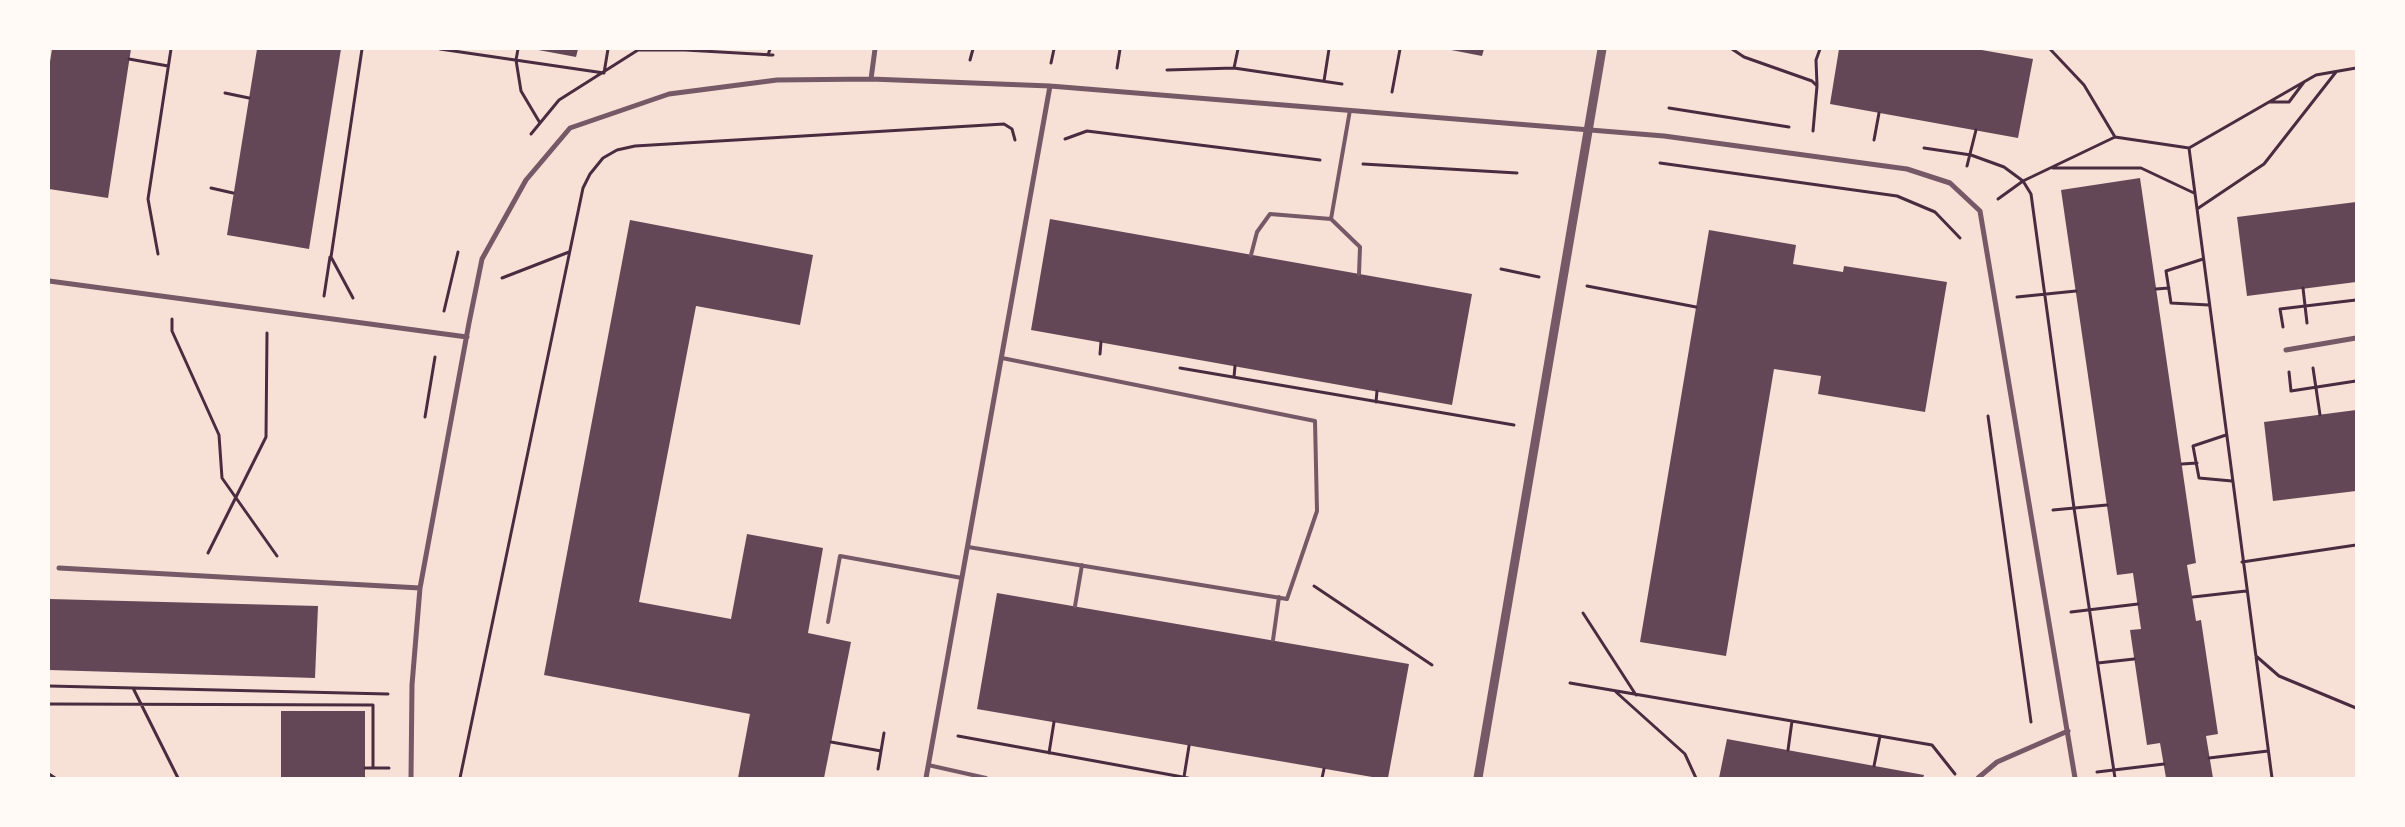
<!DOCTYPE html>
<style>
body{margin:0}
#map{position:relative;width:2405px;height:827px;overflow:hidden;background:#f7e1d7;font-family:"Asap Condensed",sans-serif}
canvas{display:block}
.frame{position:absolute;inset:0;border:50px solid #fffaf5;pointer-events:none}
</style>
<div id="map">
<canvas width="2405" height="827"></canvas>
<div class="frame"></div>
</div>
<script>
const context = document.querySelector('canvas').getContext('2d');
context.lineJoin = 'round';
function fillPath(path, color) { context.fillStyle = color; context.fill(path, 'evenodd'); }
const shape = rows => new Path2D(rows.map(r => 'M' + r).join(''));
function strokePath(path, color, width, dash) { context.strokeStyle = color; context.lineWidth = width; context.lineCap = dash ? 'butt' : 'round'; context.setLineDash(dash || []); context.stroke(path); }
fillPath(shape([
 [52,49,131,49,108,198,49,189,49,68],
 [257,49,341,49,309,249,227,235],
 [533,49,578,49,576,57],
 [1446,49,1484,49,1482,56],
 [1839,49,1976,49,2033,59,2018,138,1830,104],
 [2140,178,2196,563,2187,565,2196,621,2201,620,2218,734,2206,736,2213,778,2166,778,2160,743,2147,745,2130,630,2141,629,2133,573,2117,575,2061,190],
 [2356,202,2356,282,2247,296,2237,217],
 [1050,219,1472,294,1452,405,1031,330],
 [630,220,813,255,800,325,696,306,639,602,731,619,747,534,823,548,808,633,851,642,824,778,738,778,750,714,544,675],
 [1709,230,1796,245,1793,264,1843,272,1844,266,1947,282,1925,412,1818,394,1821,376,1774,369,1726,656,1640,642],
 [2356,410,2356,491,2273,501,2264,422],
 [997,593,1409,664,1388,778,1378,778,977,709],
 [49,599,318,606,315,678,49,670],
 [281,711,365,711,365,778,281,778],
 [1727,739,1924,775,1923,778,1719,778]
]), '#644757');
strokePath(shape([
 [440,49,604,73,608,49],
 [518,49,516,60,521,91,540,123],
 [1732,49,1744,57,1812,81,1817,86,1813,131],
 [2050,49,2084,85,2115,137],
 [768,55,770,49],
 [129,59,168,66],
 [970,60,973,49],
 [1051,63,1054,49],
 [1117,68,1120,49],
 [1234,68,1238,49],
 [1167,70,1234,68,1342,84],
 [1324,81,1329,49],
 [1817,85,1816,60,1820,49],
 [1392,92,1400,49],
 [225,93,249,98],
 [2270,102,2289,102,2304,82],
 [1669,108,1789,127],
 [531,134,559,100,638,50,685,50,773,55],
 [1065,139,1087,131,1320,160],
 [1874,140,1879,113],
 [1924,148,1971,155,2004,167,2023,181,2031,194,2074,508,2115,778],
 [2189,148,2272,778],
 [1660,163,1897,196,1935,212,1960,238],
 [1363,164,1517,173],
 [1967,166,1976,130],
 [2053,168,2141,168,2194,193],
 [211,188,233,193],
 [1998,199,2023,181,2115,137,2189,148,2316,75,2356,68],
 [2197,209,2264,164,2336,72],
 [158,254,148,199,171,49],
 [2203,259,2166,271,2171,303,2209,305],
 [1501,269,1539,277],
 [502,278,569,252],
 [1587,286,1696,307],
 [2303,288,2307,323],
 [2156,289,2169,288],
 [324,296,330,257],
 [2017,297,2076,291],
 [353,298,331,257,362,49],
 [444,311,458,252],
 [172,319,172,331,219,435,222,478,277,556],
 [2283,327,2280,309,2356,300],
 [1100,354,1101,342],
 [1180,368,1514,425],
 [2313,368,2320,415],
 [2289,372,2291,391,2356,381],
 [1234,377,1235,366],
 [1376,402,1377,391],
 [1988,416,2031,722],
 [425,417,435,357],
 [2226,435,2193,446,2199,478,2232,481],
 [2182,464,2197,463],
 [2053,510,2107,505],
 [208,553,266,437,267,333],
 [2242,562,2356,545],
 [1314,586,1432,665],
 [2193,597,2246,591],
 [2071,612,2138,604],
 [1583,613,1636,695],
 [2256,656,2279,676,2356,708],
 [2098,663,2134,659],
 [1570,683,1932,745,1955,774],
 [49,686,388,694],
 [133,688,178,778],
 [1616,692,1685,754,1696,778],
 [49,704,373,705,373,768,365,768],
 [958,736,1188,778],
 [831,742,881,751],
 [1788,750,1792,721],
 [1049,753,1054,722],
 [2209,758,2268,751],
 [1874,766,1880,736],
 [373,768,389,768],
 [878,769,884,733],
 [2097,772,2164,764],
 [49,774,55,778],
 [1184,777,1189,746],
 [460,778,583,188,590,174,603,158,617,150,635,146,1004,124,1012,129,1015,140],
 [1322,778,1324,769]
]), '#4a2c40', 3);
strokePath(shape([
 [1331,219,1360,247,1359,274],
 [1251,255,1257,232,1270,214,1331,219,1350,110],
 [968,547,1287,599,1317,511,1315,421,1002,358],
 [1075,606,1082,565],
 [828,622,840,556,962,578],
 [1273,640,1279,597],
 [928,765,986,778]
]), '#755966', 4);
strokePath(shape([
 [871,79,875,49],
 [49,281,467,337],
 [2286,350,2356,338],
 [59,568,420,588],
 [411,778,412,685,420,588,469,323,482,259,526,180,570,128,669,94,777,80,871,79,1050,86,1664,136,1907,169,1950,183,1980,211,2075,778],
 [926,778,1050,86],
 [1978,778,1997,762,2068,731]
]), '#755966', 5);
strokePath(shape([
 [1478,778,1602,49]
]), '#755966', 9);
</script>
